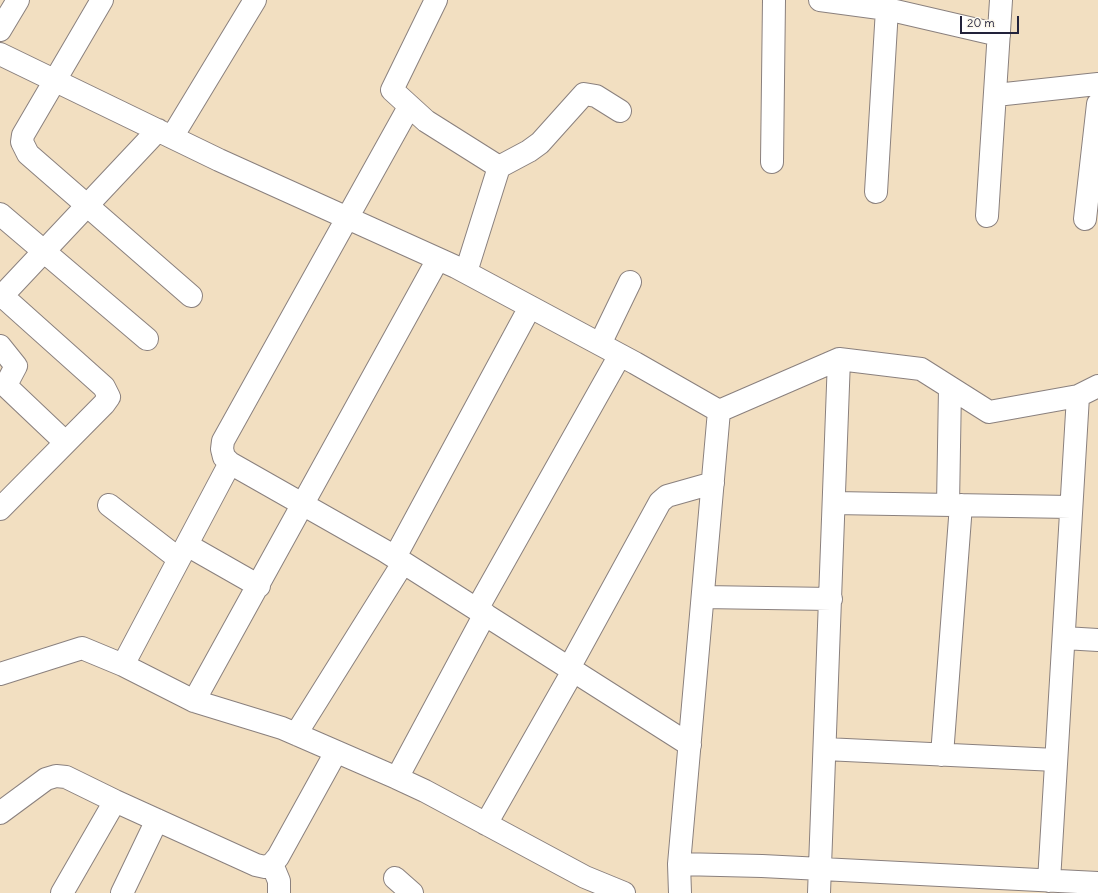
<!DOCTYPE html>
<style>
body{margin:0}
#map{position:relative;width:1098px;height:893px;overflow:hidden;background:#f2dfc1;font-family:Delius,sans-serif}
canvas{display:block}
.scale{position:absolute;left:960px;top:16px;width:59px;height:18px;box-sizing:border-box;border:2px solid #22223b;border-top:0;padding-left:5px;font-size:12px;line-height:14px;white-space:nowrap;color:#22223b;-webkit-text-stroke:3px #fbf7ec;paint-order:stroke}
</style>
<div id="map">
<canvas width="1098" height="893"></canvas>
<div class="scale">20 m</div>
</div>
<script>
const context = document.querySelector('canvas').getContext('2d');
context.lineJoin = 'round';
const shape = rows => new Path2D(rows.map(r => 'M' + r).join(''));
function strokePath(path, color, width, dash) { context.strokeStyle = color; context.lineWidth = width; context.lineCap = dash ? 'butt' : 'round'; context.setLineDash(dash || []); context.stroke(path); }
const street = shape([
 [102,0,23,135,22,142,28,154,191,296],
 [436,0,392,90,426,121,499,167,466,272],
 [820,0,887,9,999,35],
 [0,30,18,0],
 [0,54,219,160,456,267,635,363,719,411,679,864,762,866,1098,883],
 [996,95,1098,84],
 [409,107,223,441,222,449,224,457,230,463,385,551,690,745],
 [172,137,255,0],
 [772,162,774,0],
 [499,167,529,151,540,143,584,94,596,96,620,111],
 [876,192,887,9],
 [0,214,147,339],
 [987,216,1001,0],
 [1085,219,1098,104],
 [0,294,104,387,109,397,104,404,0,509],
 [0,298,158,130],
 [600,344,630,282],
 [0,346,16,366,7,383,7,387,65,442],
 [719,411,839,359,921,369,989,412,1078,396,1098,386],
 [834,503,1071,507],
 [109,505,179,559],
 [948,505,950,388],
 [187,545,259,586],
 [395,557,530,307],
 [703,597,831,599],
 [477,609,620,355],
 [1064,638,1098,640],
 [123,665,230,463],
 [569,668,660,502,667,496,713,483],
 [0,674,82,648,123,665,194,701,282,728,397,778,425,791,585,877,624,893],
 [194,701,438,259],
 [296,734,403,563],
 [825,749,1056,760],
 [942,755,961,505],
 [397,778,485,614],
 [0,813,46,779,56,776,66,777,115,801,256,865,265,867,272,864,278,857,336,752],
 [486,824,573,671],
 [272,864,279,881,279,893],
 [679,864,680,893],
 [395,878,412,893],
 [1049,881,1078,396],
 [62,893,115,801],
 [122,893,157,820],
 [819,893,839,359]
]);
strokePath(street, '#8a807e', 24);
strokePath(street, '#fff', 22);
</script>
